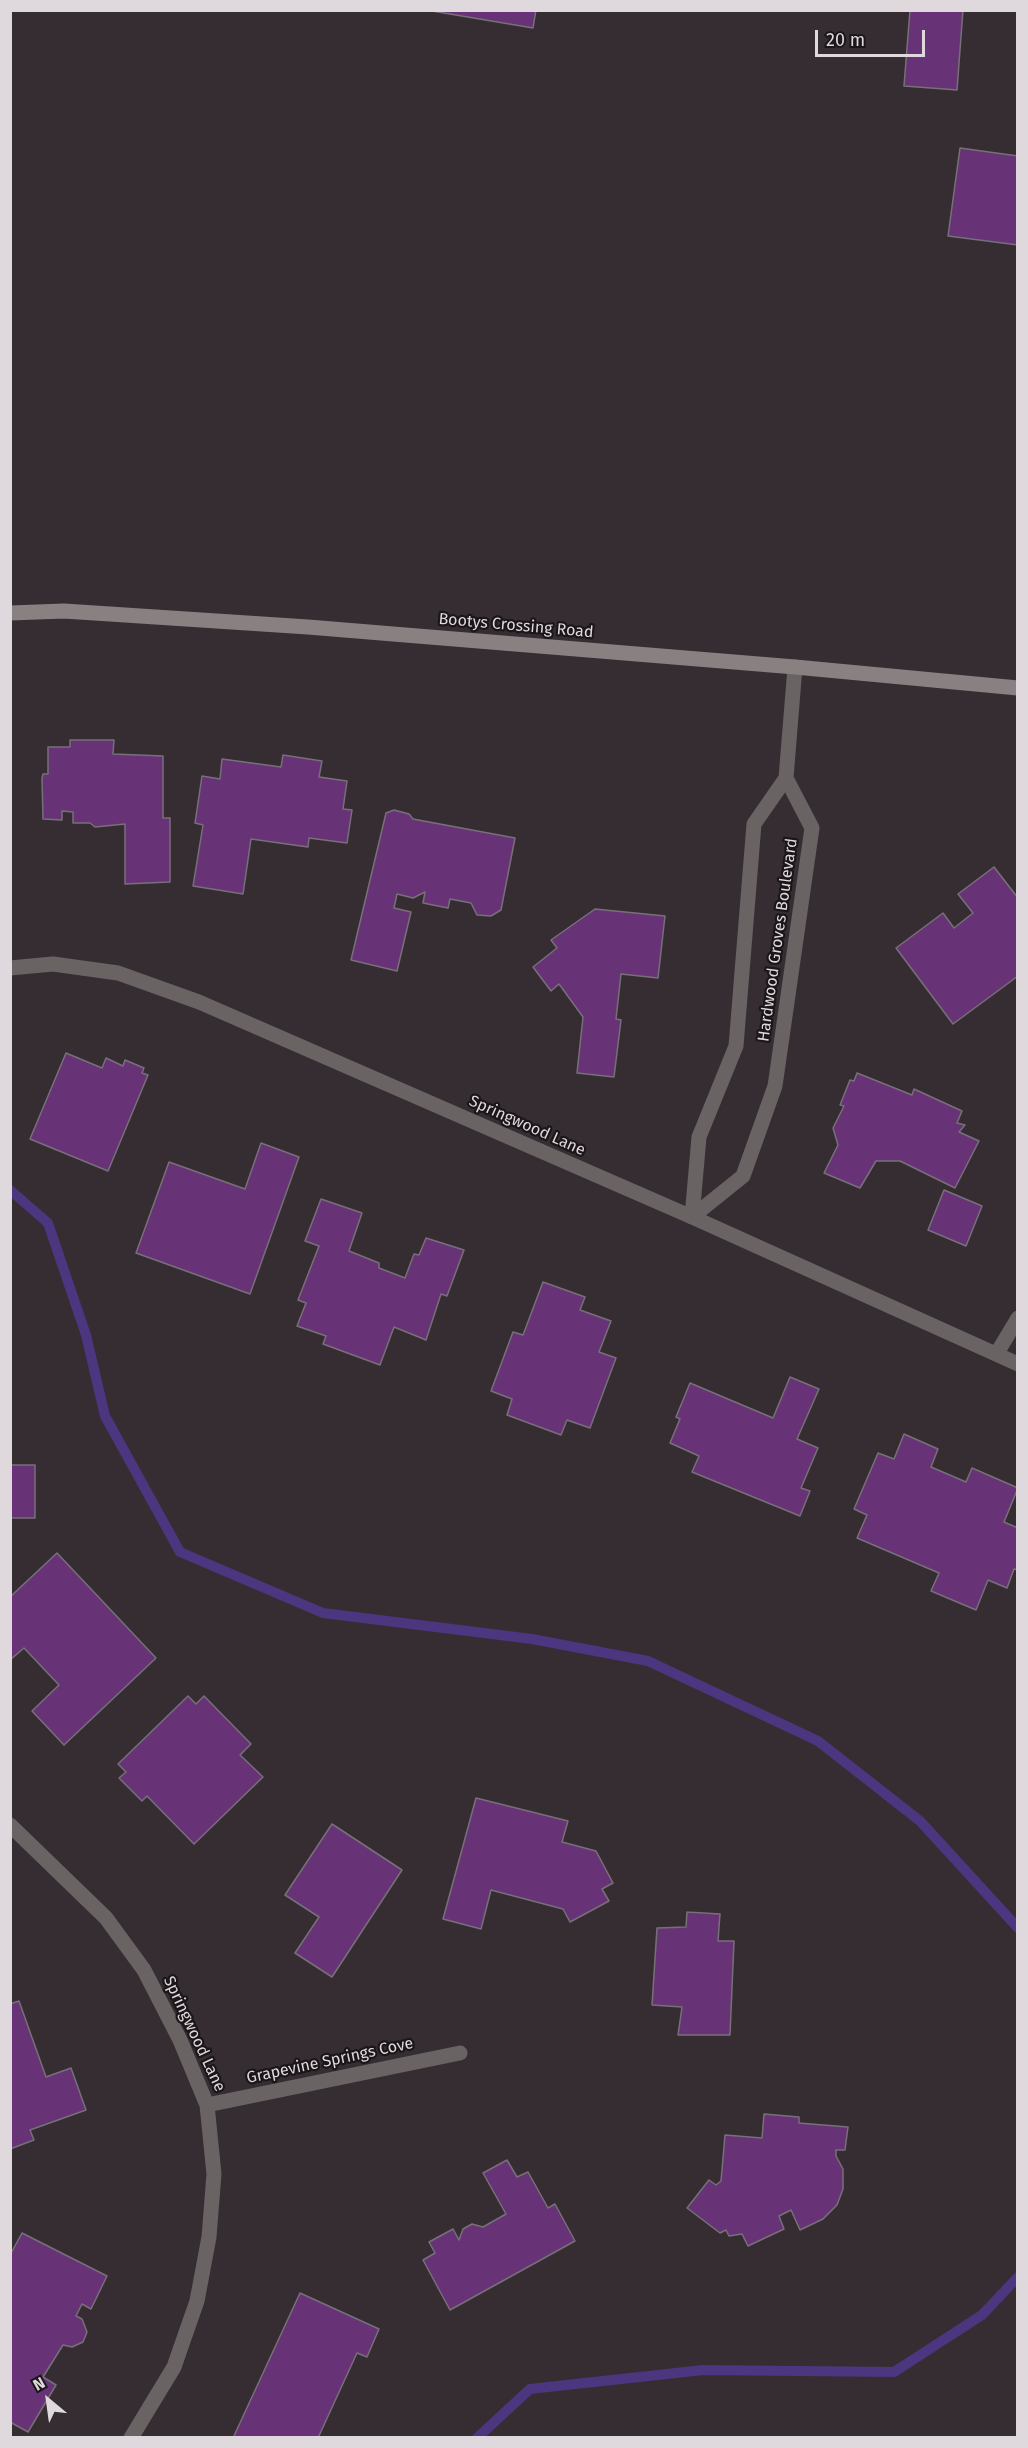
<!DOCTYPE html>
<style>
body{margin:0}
#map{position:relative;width:1028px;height:2448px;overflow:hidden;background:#362d32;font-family:"Fira Sans",sans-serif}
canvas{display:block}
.frame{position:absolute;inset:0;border:12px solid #dfd8dc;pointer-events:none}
.north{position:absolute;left:18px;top:2370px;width:60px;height:60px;-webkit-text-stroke:4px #1b1619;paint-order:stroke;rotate:331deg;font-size:16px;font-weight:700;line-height:24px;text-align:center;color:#dfd8dc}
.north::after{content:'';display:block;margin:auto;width:21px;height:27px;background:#dfd8dc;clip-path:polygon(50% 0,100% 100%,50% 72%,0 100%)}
.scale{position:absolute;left:815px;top:30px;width:110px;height:27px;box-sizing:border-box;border:3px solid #dfd8dc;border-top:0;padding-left:8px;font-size:18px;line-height:21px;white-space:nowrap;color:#dfd8dc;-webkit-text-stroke:4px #1b1619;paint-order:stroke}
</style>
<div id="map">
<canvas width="1028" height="2448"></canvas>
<div class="frame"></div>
<div class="north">N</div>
<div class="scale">20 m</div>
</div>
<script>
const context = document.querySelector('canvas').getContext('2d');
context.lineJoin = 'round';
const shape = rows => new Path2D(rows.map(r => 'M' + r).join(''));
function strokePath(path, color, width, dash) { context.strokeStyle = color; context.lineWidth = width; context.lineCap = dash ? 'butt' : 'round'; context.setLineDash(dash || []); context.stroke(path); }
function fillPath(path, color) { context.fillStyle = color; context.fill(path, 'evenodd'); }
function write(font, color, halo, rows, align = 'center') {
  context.font = font + ' "Fira Sans",sans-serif'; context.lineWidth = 4.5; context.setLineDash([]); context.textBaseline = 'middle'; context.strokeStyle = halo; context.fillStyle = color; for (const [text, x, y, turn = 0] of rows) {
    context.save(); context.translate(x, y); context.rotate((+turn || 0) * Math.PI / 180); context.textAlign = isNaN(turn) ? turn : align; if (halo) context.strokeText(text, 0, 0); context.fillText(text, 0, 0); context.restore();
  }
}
strokePath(shape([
 [10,1190,48,1223,86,1335,105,1416,180,1552,323,1613,532,1639,648,1661,818,1741,920,1821,1018,1928],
 [477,2438,530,2389,703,2370,894,2372,982,2315,1018,2277]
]), '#4b367f', 10);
const building = shape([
 [426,10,536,10,533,28,426,10],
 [910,10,963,10,957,90,904,86,910,10],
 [960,148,1018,156,1018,245,948,236,960,148],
 [70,740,114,740,113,754,163,756,163,818,170,818,170,882,125,884,125,824,95,827,90,823,73,823,73,812,62,811,62,820,43,819,42,779,43,774,48,774,48,747,70,747,70,740],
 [283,755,322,761,319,777,347,781,343,809,352,810,347,843,309,838,308,847,251,839,243,894,193,886,203,825,195,823,202,776,220,779,222,759,281,767,283,755],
 [394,810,409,814,413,819,515,838,501,910,491,916,477,915,471,903,450,899,448,908,423,903,425,892,413,898,397,894,394,908,411,912,397,971,351,960,386,813,394,810],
 [994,867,1018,898,1018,976,953,1024,896,948,943,913,954,928,973,913,958,894,994,867],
 [595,909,665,916,658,978,621,974,616,1019,621,1020,614,1077,577,1073,583,1017,559,984,551,991,533,967,557,948,551,940,595,909],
 [66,1053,102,1068,106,1058,123,1066,125,1060,144,1068,142,1073,148,1075,108,1171,30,1139,66,1053],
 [857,1073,912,1095,914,1089,962,1111,957,1123,965,1125,959,1132,979,1141,955,1188,900,1161,876,1161,860,1188,824,1173,838,1145,833,1128,844,1106,840,1105,850,1080,854,1081,857,1073],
 [261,1143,299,1157,250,1294,136,1253,169,1162,245,1189,261,1143],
 [944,1190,982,1206,966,1246,928,1230,944,1190],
 [321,1199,362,1213,349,1251,379,1263,379,1268,405,1278,414,1254,419,1255,426,1238,464,1250,447,1296,441,1294,426,1340,394,1327,380,1365,323,1344,326,1336,297,1326,306,1303,298,1300,319,1246,305,1241,321,1199],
 [543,1282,585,1297,580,1310,611,1321,599,1352,616,1358,590,1428,567,1420,561,1435,507,1415,512,1399,491,1391,513,1332,523,1335,543,1282],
 [790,1377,819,1389,797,1439,818,1448,801,1488,810,1491,800,1516,692,1472,699,1456,670,1443,680,1419,676,1417,690,1383,773,1418,790,1377],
 [904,1434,938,1449,931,1467,966,1482,972,1468,1018,1488,1004,1522,1018,1528,1018,1570,1014,1569,1007,1588,988,1580,976,1610,931,1591,939,1573,857,1538,867,1515,854,1509,878,1453,894,1459,904,1434],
 [10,1465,35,1465,35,1518,10,1518,10,1465],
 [57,1553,156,1658,64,1745,32,1711,59,1685,24,1648,10,1660,10,1597,57,1553],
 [188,1696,196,1704,204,1696,251,1744,240,1755,263,1777,194,1844,147,1796,142,1801,119,1778,126,1772,118,1764,188,1696],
 [476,1798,568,1821,562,1842,596,1851,613,1883,602,1889,609,1901,570,1922,563,1909,491,1890,481,1929,443,1919,476,1798],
 [332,1824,402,1870,332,1977,295,1953,319,1917,285,1895,332,1824],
 [687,1912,720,1914,718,1941,734,1941,730,2035,678,2035,682,2007,652,2005,657,1928,686,1927,687,1912],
 [19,2001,46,2077,71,2068,86,2110,30,2130,34,2140,10,2149,10,2004,19,2001],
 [764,2114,799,2117,799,2123,848,2127,845,2150,836,2150,836,2156,843,2169,843,2189,837,2205,823,2219,800,2230,791,2210,779,2216,784,2229,748,2246,742,2234,729,2236,726,2230,720,2233,687,2208,709,2180,716,2185,721,2181,725,2135,762,2138,764,2114],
 [507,2160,517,2177,528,2172,548,2208,555,2204,575,2241,450,2310,423,2260,435,2253,429,2242,453,2229,459,2240,463,2229,472,2224,483,2227,506,2214,483,2173,507,2160],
 [22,2233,107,2276,91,2309,82,2304,76,2316,82,2319,87,2332,83,2342,72,2347,63,2345,43,2377,56,2385,28,2432,10,2422,10,2255,22,2233],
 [300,2293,379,2329,367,2357,357,2353,318,2438,233,2438,300,2293]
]);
fillPath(building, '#683376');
strokePath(building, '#777079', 1.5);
strokePath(shape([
 [786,778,795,667],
 [10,968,53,964,118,973,199,1002,692,1217,1018,1364],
 [692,1217,743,1176,775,1086,812,828,786,778],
 [692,1217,699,1137,736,1046,754,824,786,778],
 [997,1353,1018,1318],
 [10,1825,106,1918,144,1970,180,2040,207,2105,214,2174,209,2237,197,2301,174,2367,131,2438],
 [207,2105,460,2053]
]), '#696364', 15);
strokePath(shape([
 [10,613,64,611,308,627,795,667,1018,688]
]), '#888081', 15);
write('16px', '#dfd8dc', '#1b1619', [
 ["Bootys Crossing Road",516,626,5],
 ["Hardwood Groves Boulevard",778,940,-82],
 ["Springwood Lane",527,1126,24],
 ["Springwood Lane",194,2034,65],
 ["Grapevine Springs Cove",330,2061,-12]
]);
</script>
